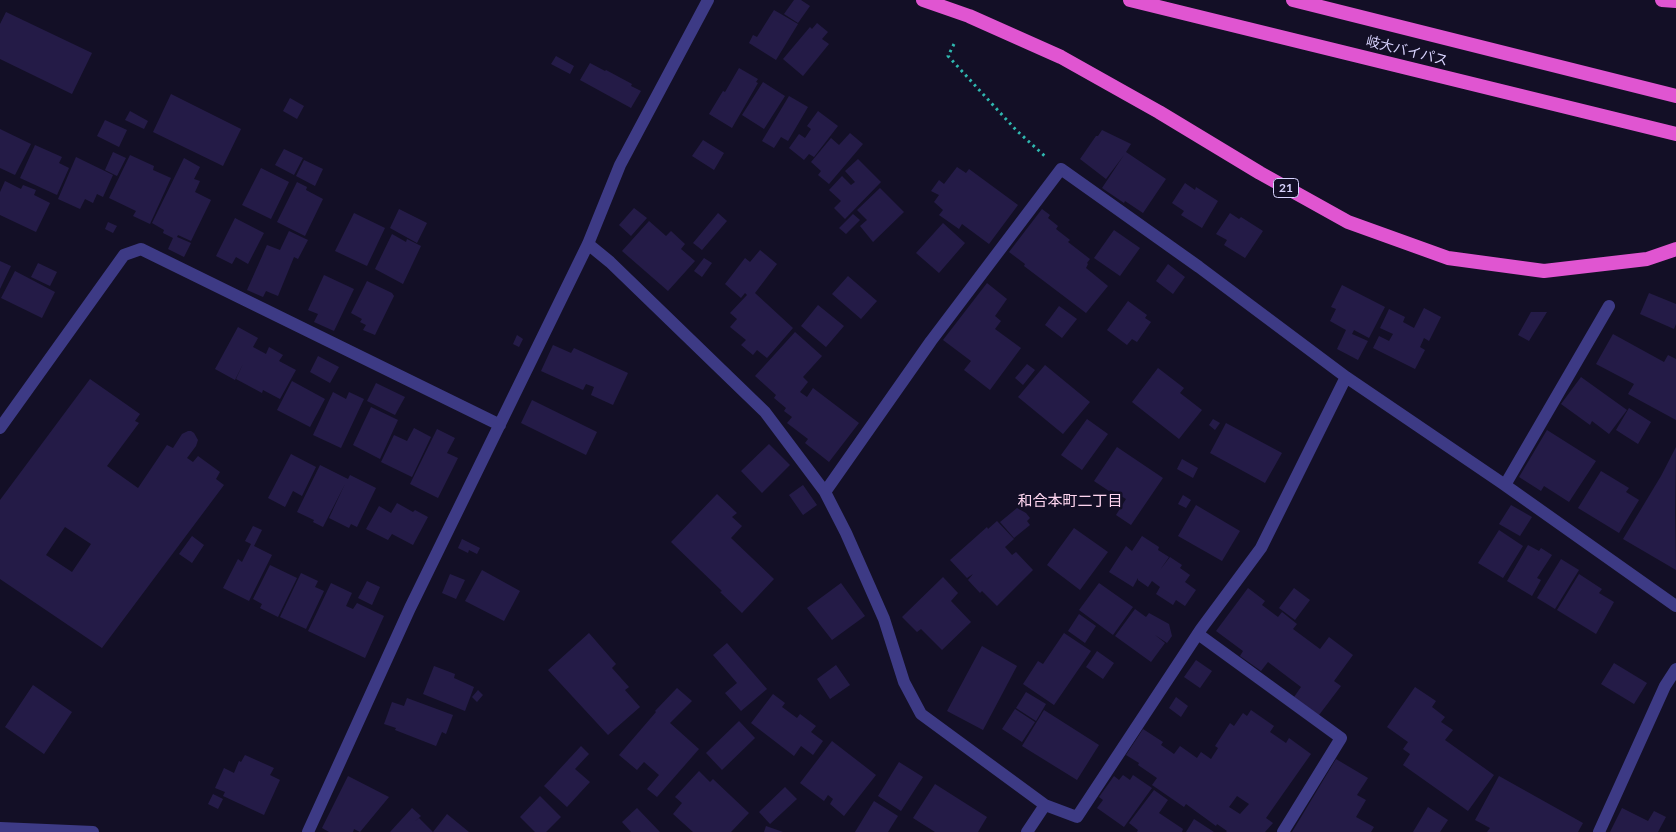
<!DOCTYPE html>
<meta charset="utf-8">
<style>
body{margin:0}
canvas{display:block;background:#130f26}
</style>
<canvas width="1676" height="832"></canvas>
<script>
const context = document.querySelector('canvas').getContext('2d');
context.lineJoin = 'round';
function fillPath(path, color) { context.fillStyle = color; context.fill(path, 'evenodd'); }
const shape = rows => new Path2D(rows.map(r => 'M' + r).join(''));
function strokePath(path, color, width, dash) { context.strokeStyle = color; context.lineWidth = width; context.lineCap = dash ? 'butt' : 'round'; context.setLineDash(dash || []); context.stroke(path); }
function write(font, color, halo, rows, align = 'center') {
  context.font = font + ' Lato,"Noto Sans JP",sans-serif'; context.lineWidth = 5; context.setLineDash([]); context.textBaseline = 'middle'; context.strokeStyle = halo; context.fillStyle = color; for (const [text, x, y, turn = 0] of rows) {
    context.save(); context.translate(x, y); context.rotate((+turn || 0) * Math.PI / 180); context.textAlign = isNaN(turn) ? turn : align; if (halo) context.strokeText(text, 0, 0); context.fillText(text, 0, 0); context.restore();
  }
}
fillPath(shape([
 [794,0,801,0,810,6,798,23,784,14],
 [774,10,798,24,776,60,749,43,753,35,757,37],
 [6,12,92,53,72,94,0,59,0,24],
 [817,23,828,32,822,39,829,44,803,76,783,59,810,27,812,29],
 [556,56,574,66,570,74,551,64],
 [590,63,605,71,606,70,632,84,631,86,641,91,631,108,580,80],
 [739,68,758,79,756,82,758,83,732,128,709,114,723,91,725,92],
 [763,82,785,96,764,129,742,115],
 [171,94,241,129,223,166,153,132],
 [789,96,808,107,788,141,781,137,774,148,762,141],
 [290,98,304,106,297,119,283,111],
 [130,111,148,121,144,129,125,120],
 [818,111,838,126,814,157,809,154,804,160,789,148,799,134,805,138,811,129,807,126],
 [105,120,127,130,119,147,97,136],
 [0,129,31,144,15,175,0,168],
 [1102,130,1131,144,1126,152,1166,179,1143,213,1125,201,1124,203,1102,188,1124,155,1106,179,1080,159,1096,136,1098,136],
 [850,133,863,144,829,184,818,175,821,171,811,162,831,138,839,145],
 [703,140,724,153,714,170,692,156],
 [35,145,62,157,59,163,69,168,57,195,20,178],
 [284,149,303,158,294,175,275,165],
 [113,152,126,158,117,176,105,170],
 [130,155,154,166,153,170,171,178,150,224,133,216,136,211,109,198],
 [76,157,113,175,103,197,97,194,93,203,85,199,80,209,58,199],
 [184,158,200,167,194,179,200,181,195,192,211,200,191,241,178,235,177,237,191,243,184,257,168,249,173,238,163,233,164,230,152,223],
 [858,159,881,182,845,219,834,208,841,201,829,190,842,176,851,185,855,182,845,171],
 [304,160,323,169,315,186,296,176],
 [957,167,966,173,969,169,1018,205,989,244,962,224,959,229,939,215,943,210,934,202,939,195,931,191,939,180,944,184],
 [261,168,289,182,271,219,242,205],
 [5,181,21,189,23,185,36,190,34,195,50,203,36,232,0,215,0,192],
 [297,182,307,187,306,190,323,199,305,236,277,222],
 [1185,183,1195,190,1196,187,1218,201,1202,228,1181,215,1184,211,1172,203],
 [880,188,904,212,873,242,860,226,867,220,857,210],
 [634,208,647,218,631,236,619,225],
 [399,209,427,223,417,243,390,228],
 [1042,209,1050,215,1048,218,1058,226,1056,229,1070,240,1068,242,1090,259,1087,263,1088,264,1086,268,1108,286,1086,313,1024,266,1025,264,1009,252],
 [354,213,385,228,367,266,335,251],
 [718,213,727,221,702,250,693,243],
 [1230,213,1239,219,1241,217,1263,231,1245,258,1224,245,1227,240,1216,234],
 [853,214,860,220,846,234,839,228],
 [235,218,264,233,248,264,236,257,232,264,216,256],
 [649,221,666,236,671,231,685,244,681,249,695,261,668,291,622,251],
 [108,222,117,226,113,233,105,229],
 [943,223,965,243,939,273,916,253],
 [1114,230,1140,248,1120,276,1094,258],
 [289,231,308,240,298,259,294,257,278,296,266,291,263,297,247,290,267,245,280,250],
 [392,234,406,242,407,239,421,246,403,284,375,269],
 [760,250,777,264,755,293,793,328,767,358,757,350,753,355,741,345,746,340,730,327,737,319,730,313,747,295,745,293,741,298,725,284,745,258,750,262],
 [704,258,712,263,702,277,694,271],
 [0,261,11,266,0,289],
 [38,263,57,272,50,286,31,277],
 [1168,264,1185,277,1173,294,1156,281],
 [15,271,55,292,42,318,1,298],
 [324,275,354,289,334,331,314,322,318,314,308,310],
 [848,276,877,301,861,319,832,294],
 [367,281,392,293,394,296,375,335,363,330,366,325,360,322,362,319,351,313],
 [987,283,1007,299,995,316,1001,321,995,329,1021,348,990,390,964,370,971,361,943,340],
 [1342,285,1385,307,1369,338,1354,330,1352,334,1368,341,1358,360,1337,349,1346,330,1330,321,1336,309,1331,307],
 [1649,293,1676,304,1676,324,1674,329,1640,314],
 [1128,301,1147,315,1145,318,1151,322,1137,342,1132,339,1127,345,1107,330],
 [818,305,844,326,826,347,801,326],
 [1059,306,1077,319,1062,338,1045,325],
 [1424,308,1441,317,1429,341,1424,338,1420,347,1425,350,1415,369,1373,348,1379,336,1389,341,1393,334,1380,328,1389,309,1405,317,1403,322,1414,328],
 [1531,312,1547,312,1529,341,1518,335],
 [238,327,258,338,253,347,266,354,269,347,283,355,279,361,296,370,280,399,263,390,262,393,236,379,243,364,235,380,215,369],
 [795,332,822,356,803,377,808,382,800,392,807,397,813,388,859,423,829,462,805,443,808,439,787,423,792,417,784,411,786,408,774,398,776,395,755,376],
 [1613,334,1664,362,1668,355,1676,359,1676,420,1628,394,1634,384,1596,364],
 [517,335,523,339,519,347,513,344],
 [553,345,571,353,574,348,628,373,613,405,591,395,594,387,586,384,583,390,541,371],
 [318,356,339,367,330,383,310,372],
 [1027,364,1035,370,1023,385,1015,378],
 [1045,365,1090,402,1063,434,1018,397],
 [1158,368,1184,388,1180,393,1202,410,1179,439,1132,402],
 [1581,377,1627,410,1609,434,1592,421,1590,425,1561,404],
 [90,379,140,414,135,421,139,423,107,466,138,488,167,445,173,448,182,434,188,431,191,431,194,433,198,440,196,446,187,458,193,462,198,456,220,472,216,479,224,485,102,648,0,579,0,500],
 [65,527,91,544,72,572,46,555],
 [292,381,325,399,310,427,277,410],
 [376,383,405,397,395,415,367,401],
 [333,392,346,399,349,392,364,399,341,448,313,435],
 [532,400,597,432,586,455,521,423],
 [371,407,398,420,380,459,353,445],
 [1629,408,1651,422,1638,444,1616,430],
 [1087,419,1108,434,1082,470,1061,455],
 [1213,419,1220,423,1215,430,1209,425],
 [1226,423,1282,453,1265,483,1210,453],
 [414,428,431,437,412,477,381,462,394,435,407,441],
 [437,429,455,438,447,453,458,458,438,498,410,484],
 [1547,430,1596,461,1569,502,1544,486,1541,491,1519,477],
 [769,444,790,465,762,493,741,471],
 [1117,447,1163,478,1131,525,1116,515,1126,499,1111,490,1109,491,1094,481],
 [1676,447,1675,513,1676,570,1623,539,1661,476],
 [291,454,316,467,302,496,293,491,285,507,268,498],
 [1182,459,1198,468,1193,478,1177,469],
 [320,465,348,479,350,475,376,488,357,527,351,524,349,528,329,518,345,484,323,527,313,522,314,520,297,512],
 [1601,471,1629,488,1626,492,1639,500,1619,533,1578,508],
 [803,485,817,505,803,515,789,495],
 [717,494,737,513,732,517,742,526,731,538,774,579,742,613,720,592,722,591,671,542],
 [1183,495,1191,500,1186,508,1178,504],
 [397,503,413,512,415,510,428,517,413,545,392,534,388,540,366,529,379,506,391,513],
 [1196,505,1240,531,1222,561,1178,536],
 [1511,505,1532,517,1520,536,1499,524],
 [1017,508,1026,513,1030,518,1027,521,1030,525,1014,538,1000,522],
 [997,521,1014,539,1005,547,1012,555,1016,552,1033,570,997,606,982,591,980,593,968,580,973,574,967,578,950,560,987,527,988,529],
 [253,526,262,530,254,546,272,555,249,601,223,588,238,559,242,562,251,544,245,541],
 [1074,528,1108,552,1080,590,1047,565],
 [1499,530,1523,546,1503,578,1478,563],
 [192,536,204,545,192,563,179,554],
 [1142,536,1159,547,1158,550,1169,557,1160,570,1170,557,1182,565,1180,568,1190,575,1185,582,1196,590,1185,606,1176,600,1173,605,1156,594,1160,587,1152,581,1148,587,1138,580,1138,578,1133,587,1109,572,1126,546,1132,551],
 [462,539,480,548,477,554,469,550,468,553,458,548],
 [1528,545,1539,551,1541,548,1552,555,1537,578,1541,580,1532,596,1507,581],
 [1561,559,1579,570,1555,609,1537,598],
 [270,565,297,578,278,617,260,608,262,604,253,599],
 [482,570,520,591,504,621,465,601],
 [301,573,318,581,315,587,324,591,306,629,280,617],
 [450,574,465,580,456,599,442,593],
 [1579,574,1602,589,1599,593,1614,602,1596,634,1557,610],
 [943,577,958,593,951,601,971,622,942,650,921,629,917,632,902,617],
 [367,581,380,587,372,605,358,598],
 [331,583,352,593,346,606,353,609,357,603,384,616,365,658,308,631],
 [841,583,865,616,832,640,807,608],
 [1099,583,1133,607,1113,635,1079,610],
 [1248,588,1265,601,1262,605,1278,617,1282,612,1297,624,1293,629,1320,649,1329,637,1353,655,1334,681,1341,686,1319,715,1294,697,1301,687,1268,662,1261,671,1240,656,1243,651,1216,631],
 [1294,588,1310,600,1295,620,1279,608],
 [1135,609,1146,617,1149,613,1169,624,1172,636,1167,643,1155,635,1165,643,1151,662,1115,636],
 [1079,614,1096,626,1085,643,1068,631],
 [589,633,616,664,612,668,629,687,625,690,640,707,608,735,548,670],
 [1064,633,1091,651,1054,705,1023,684,1038,661,1043,664],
 [727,643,767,689,741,711,725,693,737,683,713,655],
 [982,646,1017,666,983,730,947,711],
 [1097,651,1114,663,1103,679,1086,667],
 [1196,660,1212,671,1200,688,1184,677],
 [1614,663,1647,683,1634,704,1601,684],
 [836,665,850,685,830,699,817,679],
 [434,666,455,674,454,678,474,687,465,711,423,694],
 [33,685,72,712,44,754,5,727],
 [1415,687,1436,701,1432,707,1445,717,1441,722,1453,730,1445,740,1494,775,1468,811,1403,765,1410,754,1403,749,1408,742,1387,727],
 [677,688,692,701,670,723,699,749,657,797,647,789,659,775,644,762,637,770,619,755,656,712,655,711],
 [478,690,483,695,477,702,472,697],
 [1026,692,1046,704,1036,721,1016,708],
 [773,694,785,703,782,707,797,718,800,714,816,726,811,732,823,741,813,755,801,746,794,756,751,723],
 [1176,697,1188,706,1181,717,1169,708],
 [407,698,453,715,446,734,442,732,436,746,395,730,396,728,384,724,392,702,404,706],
 [1015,709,1035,722,1022,742,1002,729],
 [1044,710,1099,745,1077,780,1022,746],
 [1251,710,1274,726,1270,732,1286,743,1289,738,1311,754,1266,818,1273,823,1265,832,1226,832,1227,831,1217,824,1216,826,1186,804,1184,807,1152,785,1157,778,1138,765,1139,763,1126,755,1143,729,1163,742,1161,745,1174,754,1180,746,1197,758,1201,752,1211,759,1218,748,1215,746,1230,723,1234,726,1243,713,1247,716],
 [1237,796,1249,804,1240,814,1229,807],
 [739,721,755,738,722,770,706,753],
 [832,741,876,775,844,816,830,804,833,799,828,795,824,801,800,783],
 [581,746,589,754,575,769,590,782,567,807,544,786],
 [245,755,274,768,270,775,280,780,264,815,223,796,225,792,215,788,224,768,234,773,239,761,241,762],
 [1336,759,1368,778,1357,795,1366,800,1356,817,1374,827,1371,832,1292,832],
 [899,762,923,777,901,811,878,796],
 [699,771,710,782,713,779,749,813,731,832,693,832,673,814,682,803,675,797],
 [1123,775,1130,780,1133,775,1152,788,1124,827,1097,808,1103,800,1099,797,1114,776,1119,780],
 [348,776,389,797,360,832,354,829,353,832,329,832,322,828],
 [1499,776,1583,823,1578,832,1487,832,1490,828,1475,820],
 [935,784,987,817,978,832,935,832,913,818],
 [785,787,797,799,770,824,759,812],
 [1154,790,1168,800,1159,813,1183,829,1182,832,1137,832,1138,830,1129,823],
 [213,794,223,799,218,809,208,804],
 [540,796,561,817,546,832,535,832,520,817],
 [874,801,898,816,888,832,855,832],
 [1428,807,1448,820,1440,832,1413,832],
 [412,808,421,816,414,822,419,818,433,832,447,814,469,832,390,832],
 [637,808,660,832,631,832,622,822],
 [1622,808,1648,821,1654,811,1666,817,1658,832,1610,832],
 [1194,819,1214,832,1186,832],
 [766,826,783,832,764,832]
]), '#241b47');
strokePath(shape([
 [954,44,948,56,1016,130,1047,158]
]), '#2fb8b0', 3, [2.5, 4]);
strokePath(shape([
 [588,244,610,262,765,412,825,492,846,533,884,619,904,682,921,714,1045,805,1077,817,1201,629,1261,548,1346,377],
 [0,428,124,255,141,249,500,425],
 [1505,485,1609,306],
 [825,492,931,341,1061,169,1199,267,1346,377,1502,483,1676,606],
 [1198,634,1341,738,1283,832],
 [0,828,93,832],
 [308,832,410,608,588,244,620,165,708,0],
 [1027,832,1045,805],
 [1599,832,1665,686,1676,669]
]), '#3d3a85', 12);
strokePath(shape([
 [923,0,969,16,1061,57,1159,112,1260,173,1348,222,1448,258,1544,271,1647,259,1676,249],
 [1130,0,1676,134],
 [1293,0,1676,96],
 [1662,0,1676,1]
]), '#e055d1', 14);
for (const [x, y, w] of [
 [1286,188,25]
]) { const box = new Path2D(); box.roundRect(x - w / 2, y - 9.5, w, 19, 4); context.fillStyle = '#130f26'; context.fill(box); strokePath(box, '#d9d4ff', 1); }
write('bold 12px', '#d9d4ff', null, [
 ["21",1286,188]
]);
write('14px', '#d9d4ff', '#130f26', [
 ["岐大バイパス",1407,51,14]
]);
write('15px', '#ffd6f0', '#130f26', [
 ["和合本町二丁目",1070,501]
]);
</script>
